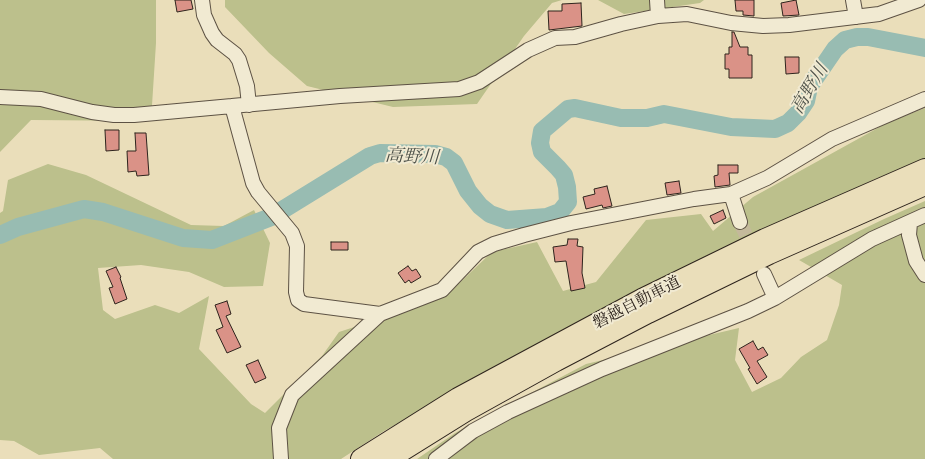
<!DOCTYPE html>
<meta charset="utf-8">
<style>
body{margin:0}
canvas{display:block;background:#eadeba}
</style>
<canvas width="925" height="459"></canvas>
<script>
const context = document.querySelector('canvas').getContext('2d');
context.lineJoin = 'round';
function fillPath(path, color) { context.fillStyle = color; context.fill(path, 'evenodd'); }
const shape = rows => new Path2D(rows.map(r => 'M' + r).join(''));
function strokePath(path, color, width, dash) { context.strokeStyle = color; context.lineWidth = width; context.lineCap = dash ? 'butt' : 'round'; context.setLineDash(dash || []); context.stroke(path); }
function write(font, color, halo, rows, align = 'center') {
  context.font = font + ' "EB Garamond","Noto Serif JP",serif'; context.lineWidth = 4; context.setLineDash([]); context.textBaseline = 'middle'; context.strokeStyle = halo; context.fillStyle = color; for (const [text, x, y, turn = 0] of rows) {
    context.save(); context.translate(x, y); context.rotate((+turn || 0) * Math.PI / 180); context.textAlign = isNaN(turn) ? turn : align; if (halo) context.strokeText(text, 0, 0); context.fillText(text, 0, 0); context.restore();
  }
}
fillPath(shape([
 [0,0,156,0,156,43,151,121,31,120,0,152],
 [225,0,562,0,552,3,524,36,477,104,393,107,307,86,269,53,225,7],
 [598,0,704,0,700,3,624,14],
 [925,108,925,159,875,179,571,326,384,431,341,459,113,459,100,448,39,455,14,441,0,440,0,213,3,211,8,180,48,164,86,175,191,225,224,226,254,210,270,243,263,286,224,287,189,272,141,265,98,268,103,310,115,319,155,305,179,313,209,296,199,349,251,404,265,413,322,356,339,332,391,315,452,290,492,252,537,242,563,291,596,282,646,220,701,214,713,231,753,197,885,124],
 [925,201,925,459,417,459,455,433,586,364,739,328,735,360,752,392,781,378,801,357,827,340,839,305,842,285,799,260,884,219]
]), '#bcc08c');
strokePath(shape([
 [0,235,18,227,84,209,103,212,183,238,212,240,271,217,370,156,380,153,435,154,446,157,454,163,468,191,480,206,490,214,507,220,547,217,560,212,568,202,567,187,564,175,558,168,542,152,540,143,542,131,568,109,575,108,621,118,647,118,664,114,731,127,775,129,788,123,798,113,806,101,809,87,835,49,845,40,857,37,868,37,925,48]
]), '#98bcb2', 18);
const building = shape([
 [175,0,191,0,193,9,177,12,175,0],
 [735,0,754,0,754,16,743,15,743,11,736,11,735,0],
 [796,0,799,15,783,16,781,3,796,0],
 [581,3,582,26,549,30,548,11,562,11,562,4,581,3],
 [732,32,734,32,740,47,748,47,748,55,752,55,752,78,729,78,729,69,725,69,725,54,729,54,729,47,732,47,732,32],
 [785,57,799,57,799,73,786,74,785,57],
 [105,130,119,130,119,150,106,151,105,130],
 [135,133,146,133,149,175,137,176,136,171,128,172,127,151,136,151,135,133],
 [718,165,738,165,738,173,729,173,730,185,715,187,714,176,718,175,718,165],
 [679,181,681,193,667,195,665,183,679,181],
 [607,186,612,206,603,208,602,205,586,209,583,197,595,194,594,189,607,186],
 [723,210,726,218,714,224,710,216,723,210],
 [568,239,578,239,577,246,583,247,582,273,585,288,571,291,566,261,555,262,553,247,567,245,568,239],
 [331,242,348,242,348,250,331,250,331,242],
 [408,266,412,271,416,269,421,277,411,283,409,280,405,283,398,273,408,266],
 [116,267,121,277,120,278,127,299,115,304,109,288,113,287,106,271,116,267],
 [227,301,231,314,226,316,241,347,227,353,216,330,223,327,215,305,227,301],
 [753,341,758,350,763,347,768,355,757,361,767,377,757,384,748,369,750,368,739,349,753,341],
 [258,360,266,378,255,383,246,365,258,360]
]);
fillPath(building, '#da9287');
strokePath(building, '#2e241d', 1);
strokePath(shape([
 [740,222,754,253]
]), '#c4b99b', 14, [14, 7]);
const minor = shape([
 [202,0,204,15,212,33,217,40,235,54,239,60,247,86,249,105],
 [657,0,658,16],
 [853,0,856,17],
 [0,97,41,99,92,112,114,115,134,115,232,106,253,183,258,192,292,233,297,246,296,292,298,300,304,304,380,314],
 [232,106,340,96,459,89,479,82,528,50,555,38,575,37,621,24,658,16,687,14,731,23,763,26,789,25,879,14,919,0],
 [731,194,740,222],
 [910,223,909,235,916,261,925,275],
 [764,274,775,298,872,239,925,215],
 [281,459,279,428,292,395,380,314,442,290,478,252,494,244,524,235,571,223,694,199,731,194,767,178,832,139,925,99],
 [436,459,473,431,508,412,602,369,748,311,775,298]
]);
const highway = shape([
 [361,459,458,398,642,299,765,239,925,169],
 [389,459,466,411,556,361,648,313,769,254,925,185]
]);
strokePath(minor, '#5d5244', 16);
strokePath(highway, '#2e241d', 22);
strokePath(minor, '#f1ead2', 14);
strokePath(highway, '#eadeba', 20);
write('16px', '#2e241d', '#f1ead2', [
 ["磐越自動車道",637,303,-27]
]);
write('italic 18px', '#4e524a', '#f1ead2', [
 ["高野川",810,89,-59],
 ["高野川",412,157,3]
]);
</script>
